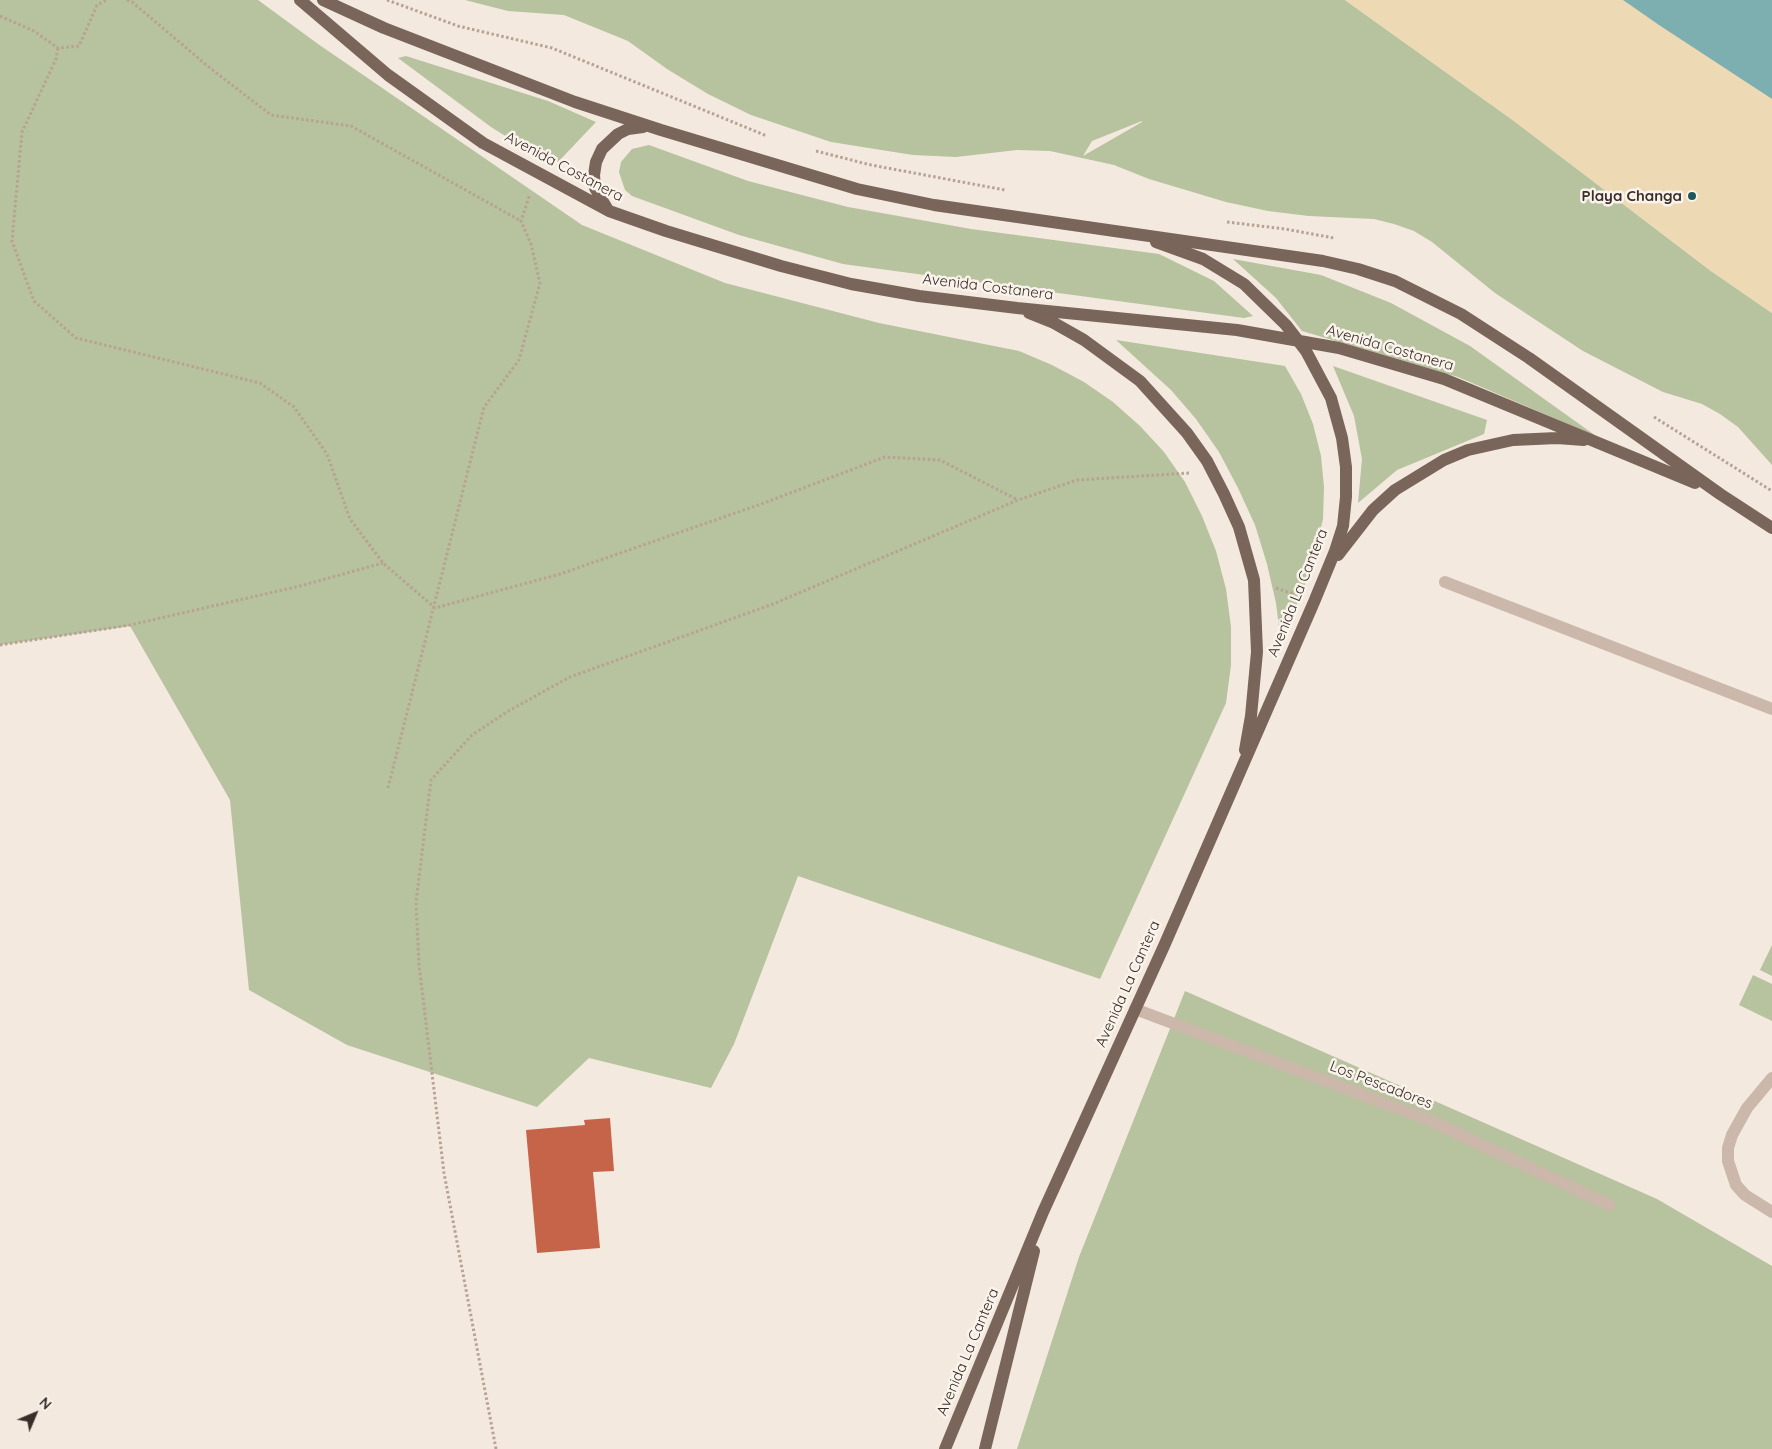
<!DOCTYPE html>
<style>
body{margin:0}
#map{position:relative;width:1772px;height:1449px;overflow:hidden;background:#f3e9de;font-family:Quicksand,sans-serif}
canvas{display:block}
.north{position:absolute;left:10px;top:1389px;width:50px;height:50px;-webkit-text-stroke:4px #faf3eb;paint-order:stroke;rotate:45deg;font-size:14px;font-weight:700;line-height:20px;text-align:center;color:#392e29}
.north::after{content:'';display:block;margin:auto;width:18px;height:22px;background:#392e29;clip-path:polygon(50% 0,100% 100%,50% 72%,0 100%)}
</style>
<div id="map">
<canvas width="1772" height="1449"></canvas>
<div class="north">N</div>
</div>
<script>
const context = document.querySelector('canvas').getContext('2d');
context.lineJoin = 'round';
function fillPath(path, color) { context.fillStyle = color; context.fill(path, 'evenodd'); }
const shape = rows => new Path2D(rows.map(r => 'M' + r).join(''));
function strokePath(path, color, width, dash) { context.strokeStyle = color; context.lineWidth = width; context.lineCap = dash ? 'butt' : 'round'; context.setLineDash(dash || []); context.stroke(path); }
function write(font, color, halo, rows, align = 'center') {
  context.font = font + ' Quicksand,sans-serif'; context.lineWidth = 5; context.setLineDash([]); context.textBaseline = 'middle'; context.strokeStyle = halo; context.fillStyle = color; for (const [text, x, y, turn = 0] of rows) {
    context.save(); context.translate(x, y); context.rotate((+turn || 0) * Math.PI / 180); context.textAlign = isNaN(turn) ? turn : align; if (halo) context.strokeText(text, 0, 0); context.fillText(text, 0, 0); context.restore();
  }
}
fillPath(shape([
 [0,0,258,0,318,44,582,225,725,283,879,323,1019,351,1052,365,1084,382,1113,402,1140,426,1164,452,1185,482,1202,516,1216,551,1226,589,1231,627,1231,665,1226,703,1100,979,798,876,734,1044,711,1088,589,1058,537,1107,347,1045,249,990,230,800,130,626,0,645],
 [465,0,1345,0,1514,121,1711,271,1772,313,1772,465,1738,427,1720,414,1702,404,1663,392,1583,351,1495,293,1432,242,1414,231,1394,224,1374,219,1309,216,1268,211,1226,202,1149,179,1114,165,1050,151,1017,150,956,157,913,155,831,142,751,115,708,94,667,69,628,41,564,15,508,11],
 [1142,121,1142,122,1083,156,1092,141],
 [406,56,548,101,596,122,558,162,526,149,491,127,398,58],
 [649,145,748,181,848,207,971,229,1159,254,1214,281,1253,316,1244,318,843,264,739,235,632,196,625,190,619,172,621,162,632,149],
 [1233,259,1321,275,1391,303,1470,346,1596,436,1458,377,1302,331,1276,298],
 [1116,340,1285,366,1301,394,1313,424,1321,456,1324,487,1323,519,1310,572,1281,643,1276,603,1267,564,1255,525,1238,488,1219,452,1196,419,1171,390],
 [1333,366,1487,420,1484,434,1397,470,1358,503,1362,459,1354,416],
 [1772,945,1772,976,1760,970],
 [1753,975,1772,984,1772,1021,1739,1005],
 [1185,991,1657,1199,1772,1266,1772,1449,1017,1449,1079,1257]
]), '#b7c29e');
fillPath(shape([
 [1345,0,1623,0,1772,99,1772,313,1711,271,1514,121]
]), '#eed9b5');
fillPath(shape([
 [1623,0,1772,0,1772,99,1659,25]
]), '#7dafb0');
fillPath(shape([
 [610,1118,614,1171,593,1172,600,1248,537,1253,526,1130,585,1125,584,1120]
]), '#c66449');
strokePath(shape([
 [127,0,132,2,210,68,271,115,351,126,521,221],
 [387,0,458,26,552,48,767,136],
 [0,16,34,31,58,48,79,46,97,5,107,0],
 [58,48,56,59,22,132,12,241,34,301,76,338,260,383,294,407,327,454,350,519,383,563,435,608,560,574,764,503,885,457,940,460,1018,500],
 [816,151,871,165,1005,190],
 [1227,222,1285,229,1334,238],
 [1654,417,1772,491],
 [1276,588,1294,594],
 [0,645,130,625,300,586,383,563],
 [388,788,484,407,519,360,540,283,531,244,521,221,530,194],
 [496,1449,444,1173,419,965,416,902,431,780,472,735,510,710,570,677,773,604,1018,500,1077,480,1189,473]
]), '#b7a294', 3, [2.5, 2.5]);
strokePath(shape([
 [1445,582,1772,709],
 [1772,1078,1747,1108,1732,1135,1728,1148,1728,1161,1736,1185,1745,1195,1772,1212]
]), '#cbb8aa', 12);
strokePath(shape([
 [1135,1009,1429,1120,1609,1205]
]), '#cbb8aa', 12);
strokePath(shape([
 [300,0,388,75,483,143,609,211,666,231,781,266,851,284,919,296,1017,308,1237,330,1339,348,1444,379,1695,483],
 [323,0,384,28,575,102,661,130,857,189,934,205,1323,261,1358,269,1395,281,1461,314,1529,358,1720,494,1772,528],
 [608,210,595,188,594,175,596,162,602,149,618,134,628,129,643,127],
 [1029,313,1054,323,1084,340,1140,381,1187,433,1207,461,1224,494,1239,527,1254,580,1257,652,1251,716,1245,750],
 [1338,555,1373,510,1395,490,1444,460,1468,450,1513,440,1557,438,1584,440],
 [945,1449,1043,1212,1164,946,1314,602,1335,551,1343,526,1346,497,1346,467,1342,438,1331,398,1306,351,1286,325,1244,284,1203,259,1156,242],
 [985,1449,1034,1251]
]), '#7a655b', 12);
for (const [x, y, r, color] of [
 [1692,196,5,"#1f585a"]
]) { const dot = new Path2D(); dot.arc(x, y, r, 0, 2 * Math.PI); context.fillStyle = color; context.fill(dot); strokePath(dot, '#faf3eb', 2); }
write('15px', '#392e29', '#faf3eb', [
 ["Avenida Costanera",564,167,28],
 ["Avenida Costanera",988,287,7],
 ["Avenida Costanera",1390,348,16],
 ["Avenida La Cantera",1298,593,-68],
 ["Avenida La Cantera",1128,984,-66],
 ["Los Pescadores",1381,1085,21],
 ["Avenida La Cantera",968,1352,-67]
]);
write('bold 15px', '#392e29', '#faf3eb', [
 ["Playa Changa",1682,196]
], 'right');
</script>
